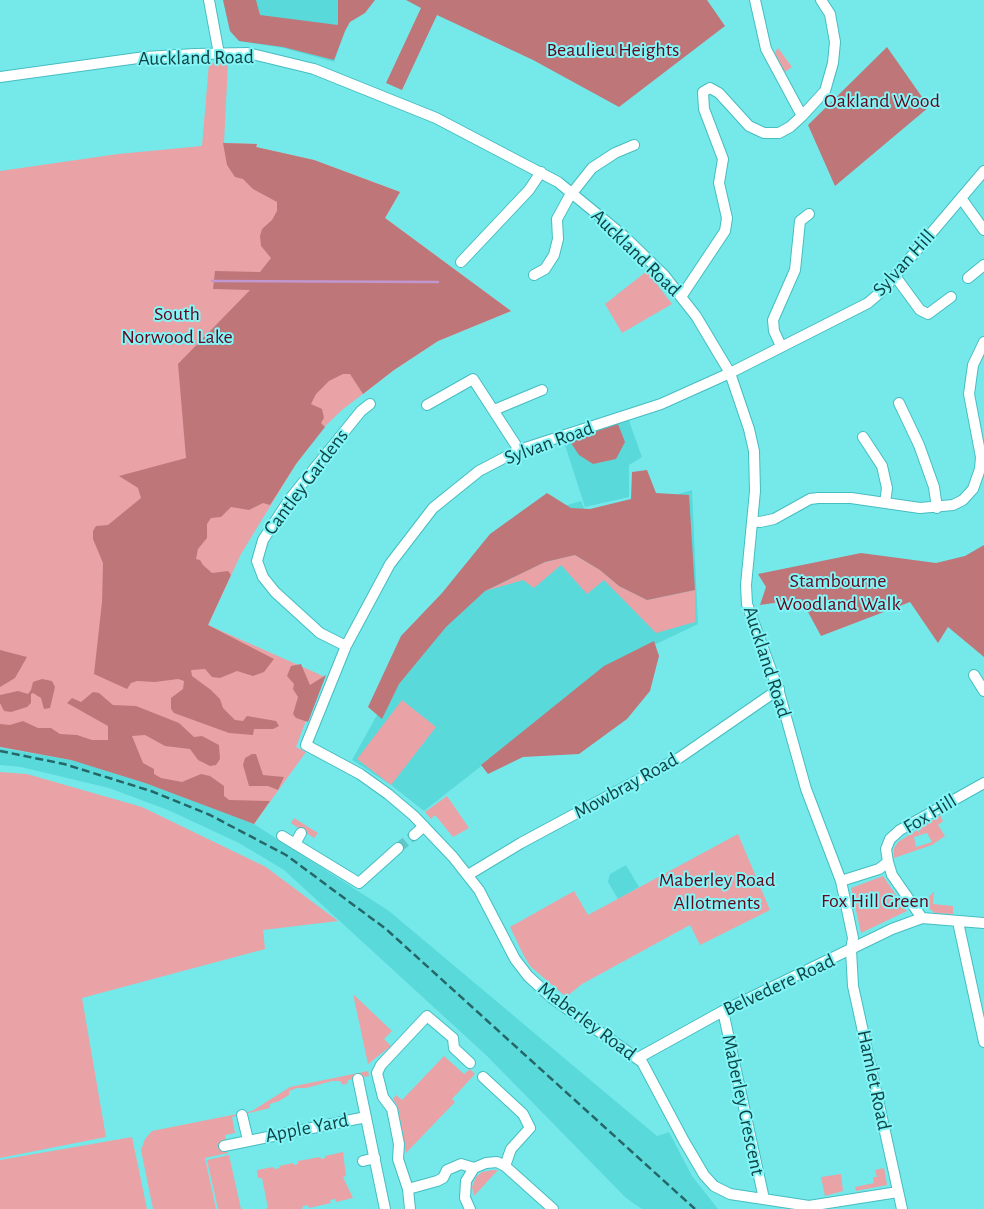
<!DOCTYPE html>
<style>
body{margin:0}
canvas{display:block;background:#75e8ea}
</style>
<canvas width="984" height="1209"></canvas>
<script>
const context = document.querySelector('canvas').getContext('2d');
context.lineJoin = 'round';
function fillPath(path, color) { context.fillStyle = color; context.fill(path, 'evenodd'); }
const shape = rows => new Path2D(rows.map(r => 'M' + r).join(''));
function strokePath(path, color, width, dash) { context.strokeStyle = color; context.lineWidth = width; context.lineCap = dash ? 'butt' : 'round'; context.setLineDash(dash || []); context.stroke(path); }
function write(font, color, halo, rows, align = 'center') {
  context.font = font + ' "Alegreya Sans",sans-serif'; context.lineWidth = 4; context.setLineDash([]); context.textBaseline = 'middle'; context.strokeStyle = halo; context.fillStyle = color; for (const [text, x, y, turn = 0] of rows) {
    context.save(); context.translate(x, y); context.rotate((+turn || 0) * Math.PI / 180); context.textAlign = isNaN(turn) ? turn : align; if (halo) context.strokeText(text, 0, 0); context.fillText(text, 0, 0); context.restore();
  }
}
fillPath(shape([
 [223,0,356,0,334,62,283,48,239,41,230,31],
 [628,418,642,457,629,465,629,497,585,507,563,439],
 [692,490,698,624,606,668,424,811,391,785,352,760,437,607,526,517,581,501,589,521],
 [0,748,71,760,145,783,254,824,389,911,657,1136,669,1132,692,1176,718,1209,642,1209,626,1198,487,1056,284,870,239,843,168,810,109,788,21,767,0,765],
 [626,865,639,887,618,899,608,882,609,877,610,874]
]), '#5ad9db');
fillPath(shape([
 [778,48,792,67,785,72,773,55],
 [209,63,228,63,224,143,257,144,256,147,314,160,400,192,385,218,511,311,438,341,394,370,342,410,319,432,296,464,241,554,208,625,323,676,296,747,306,752,254,824,99,755,0,732,0,171,118,154,202,146],
 [647,271,672,304,622,333,605,304],
 [575,555,600,570,619,586,647,600,695,590,695,622,656,633,604,580,587,594,561,565,534,588,523,580,485,591,545,562],
 [402,700,436,727,391,785,357,759],
 [0,772,27,774,142,807,266,867,338,921,263,930,265,949,82,998,106,1137,0,1158],
 [447,796,469,828,453,837,435,815,431,819,425,812],
 [940,815,943,821,938,825,945,836,932,845,894,858,894,848,898,842,917,830,920,834,918,829],
 [927,833,932,842,916,847,914,837],
 [294,818,318,833,314,838,291,823],
 [738,834,770,910,700,945,690,925,582,984,566,997,530,966,523,954,510,927,574,891,588,915],
 [883,876,907,911,861,933,851,888],
 [934,891,933,904,953,906,953,914,935,913,923,904],
 [353,994,392,1031,384,1039,391,1046,368,1064],
 [444,1056,464,1074,470,1069,475,1074,452,1099,455,1102,406,1153,398,1107,393,1099,396,1095,402,1100],
 [368,1071,369,1076,348,1080,348,1083,343,1085,340,1081,332,1081,306,1088,297,1088,289,1091,289,1095,279,1101,270,1104,270,1108,232,1117,235,1133,225,1135,228,1153,205,1158,216,1209,153,1209,141,1150,145,1139,152,1131,252,1111,290,1087],
 [132,1137,147,1209,0,1209,0,1160],
 [343,1152,346,1176,343,1177,353,1198,336,1202,335,1199,330,1200,331,1203,309,1208,308,1205,303,1206,302,1209,265,1209,268,1208,262,1178,258,1178,257,1170,273,1167,274,1169,280,1168,279,1166,293,1163,294,1165,298,1164,298,1161,320,1157,321,1159,325,1158,325,1156],
 [229,1155,241,1209,218,1209,207,1160],
 [884,1168,887,1185,856,1191,855,1187,874,1183,873,1177,877,1177,875,1170],
 [492,1170,498,1170,474,1196,472,1187,476,1177,482,1172],
 [841,1174,843,1191,825,1196,821,1177]
]), '#e9a3a6');
fillPath(shape([
 [223,0,256,0,260,15,338,25,338,0,375,0,365,13,350,22,345,31,334,60,283,47,239,41,230,31],
 [406,0,707,0,725,26,619,107,533,60,437,15,402,90,386,83,421,8],
 [887,47,929,107,835,186,808,125],
 [223,143,257,144,256,147,314,160,400,192,385,218,511,311,438,341,394,370,363,394,350,374,343,374,329,381,316,394,311,404,322,409,324,418,321,423,325,427,296,464,270,505,263,503,249,510,231,507,221,517,211,518,207,524,207,538,198,549,196,559,200,560,203,565,212,573,228,571,231,575,208,625,274,659,264,672,253,676,237,671,220,678,212,677,205,669,191,670,192,676,211,690,220,699,223,708,235,720,243,721,247,716,276,721,279,726,273,729,254,729,253,735,229,733,174,713,171,709,171,698,183,689,184,681,178,679,155,682,137,681,131,683,127,689,94,674,102,602,103,563,93,539,93,531,96,526,108,525,141,498,138,488,119,476,186,458,178,364,250,290,213,289,215,271,260,272,271,258,261,246,260,236,262,229,272,220,277,211,277,202,253,189,243,179,235,177,227,165],
 [618,424,625,442,616,459,593,464,579,455,569,440],
 [647,470,656,493,689,495,695,590,647,600,619,586,600,570,575,555,545,562,485,591,446,627,399,684,382,719,368,707,401,636,442,593,490,534,547,493,571,508,590,509,631,499,632,472],
 [984,545,984,657,948,627,938,643,910,602,821,636,801,599,760,605,766,587,758,574,861,553,936,563,965,556],
 [654,641,659,656,650,691,627,719,579,754,523,757,488,774,481,765,604,666],
 [0,650,27,657,15,678,0,687],
 [301,664,310,685,326,675,308,722,296,718,293,714,298,697,293,689,294,684,287,676,291,666],
 [42,679,52,681,55,687,50,708,44,709,41,698,33,693,31,694,31,703,27,707,11,712,4,711,0,703,0,695,18,691,28,694,31,690,33,682],
 [93,692,99,693,113,705,136,706,179,723,194,737,202,736,219,745,220,759,216,765,210,766,198,760,190,749,165,746,145,735,132,736,143,763,154,769,154,774,161,778,182,782,201,774,210,776,224,786,224,796,229,800,270,801,254,824,145,783,71,760,0,747,0,724,10,725,23,721,38,728,51,728,60,734,77,735,92,740,108,740,108,726,67,703,72,698,81,702],
 [252,754,256,754,263,775,284,777,278,790,268,786,249,786,243,765,245,758]
]), '#bf7679');
strokePath(shape([
 [212,281,438,282]
]), '#c097cf', 2.5);
strokePath(shape([
 [398,848,414,835]
]), '#61c7c9', 10, [10, 5]);
const street = shape([
 [209,0,219,54],
 [0,77,145,57,195,54,248,53,314,69,436,118,558,182,625,237,664,275,681,297,696,316,730,373,749,429,754,451,755,491,746,585,747,604,779,692,806,789,841,881,853,938,851,950,853,986,902,1209],
 [802,116,825,91,833,63,835,42,830,14,821,0],
 [961,198,984,230],
 [461,262,529,190,541,172],
 [534,275,545,269,554,255,558,239,557,219,569,197,592,168,615,153,634,145],
 [895,276,920,310,928,314,951,297],
 [968,278,984,265],
 [681,297,725,231,727,218,719,183,723,159,704,109,703,92,710,88,719,93,749,126,764,133,779,133,790,127,802,116,766,49,755,0],
 [781,346,774,331,773,320,795,270,800,221,809,214],
 [899,403,919,445,934,487,937,508],
 [427,405,473,379,519,450],
 [494,410,542,390],
 [863,437,882,466,887,488,885,503],
 [752,521,760,522,774,519,810,499,818,498,851,498,920,508,953,505,963,500,973,489,980,469,981,457,969,394,973,365,984,342],
 [346,646,320,633,275,592,263,577,257,561,263,540,289,500,361,411,370,404],
 [974,675,984,691],
 [414,835,424,826],
 [282,836,359,883,398,848],
 [295,844,301,833],
 [888,862,892,875,922,918],
 [468,875,521,843,679,758,779,689],
 [841,881,879,869,888,862,886,849,890,839,900,830,984,783],
 [958,922,984,1042],
 [723,1011,764,1199],
 [638,1058,723,1011,892,929,922,918,984,923],
 [470,1063,454,1048,453,1038,427,1016,381,1065,377,1073,383,1097,392,1109,399,1144,398,1159,408,1189,437,1181,443,1178,447,1170,461,1164,474,1168,486,1163,497,1162,505,1166,553,1209],
 [483,1077,523,1114,530,1128,511,1149,505,1166],
 [358,1079,385,1209],
 [242,1115,248,1140],
 [224,1146,366,1117],
 [363,1161,375,1158],
 [408,1189,410,1209],
 [898,1192,809,1206,730,1194,714,1186,704,1175,684,1141,642,1062,552,998,528,976,515,959,479,890,453,857,414,816,388,794,360,774,306,745,346,646,390,564,433,508,479,471,519,450,661,404,730,373,868,303,883,290,984,171],
 [470,1209,465,1198,466,1181,474,1168]
]);
strokePath(street, '#46bdc0', 12);
strokePath(street, '#fff', 10);
strokePath(shape([
 [0,751,64,764,151,791,210,815,286,855,386,929,695,1209]
]), '#256667', 2.5, [8, 4]);
write('20px', '#62061b', '#83f5f7', [
 ["Beaulieu Heights",613,50],
 ["Oakland Wood",882,101],
 ["South",177,314],
 ["Norwood Lake",177,337],
 ["Stambourne",838,581],
 ["Woodland Walk",838,604],
 ["Maberley Road",717,880],
 ["Allotments",717,903],
 ["Fox Hill Green",875,901]
]);
write('20px', '#104344', '#83f5f7', [
 ["Auckland Road",196,58,-1],
 ["Auckland Road",636,253,44],
 ["Sylvan Hill",904,263,-48],
 ["Sylvan Road",549,443,-20],
 ["Cantley Gardens",306,482,-53],
 ["Auckland Road",767,662,72],
 ["Mowbray Road",626,786,-29],
 ["Fox Hill",930,814,-31],
 ["Belvedere Road",779,985,-25],
 ["Maberley Road",587,1021,37],
 ["Hamlet Road",874,1080,78],
 ["Maberley Crescent",743,1105,78],
 ["Apple Yard",307,1128,-11]
]);
</script>
